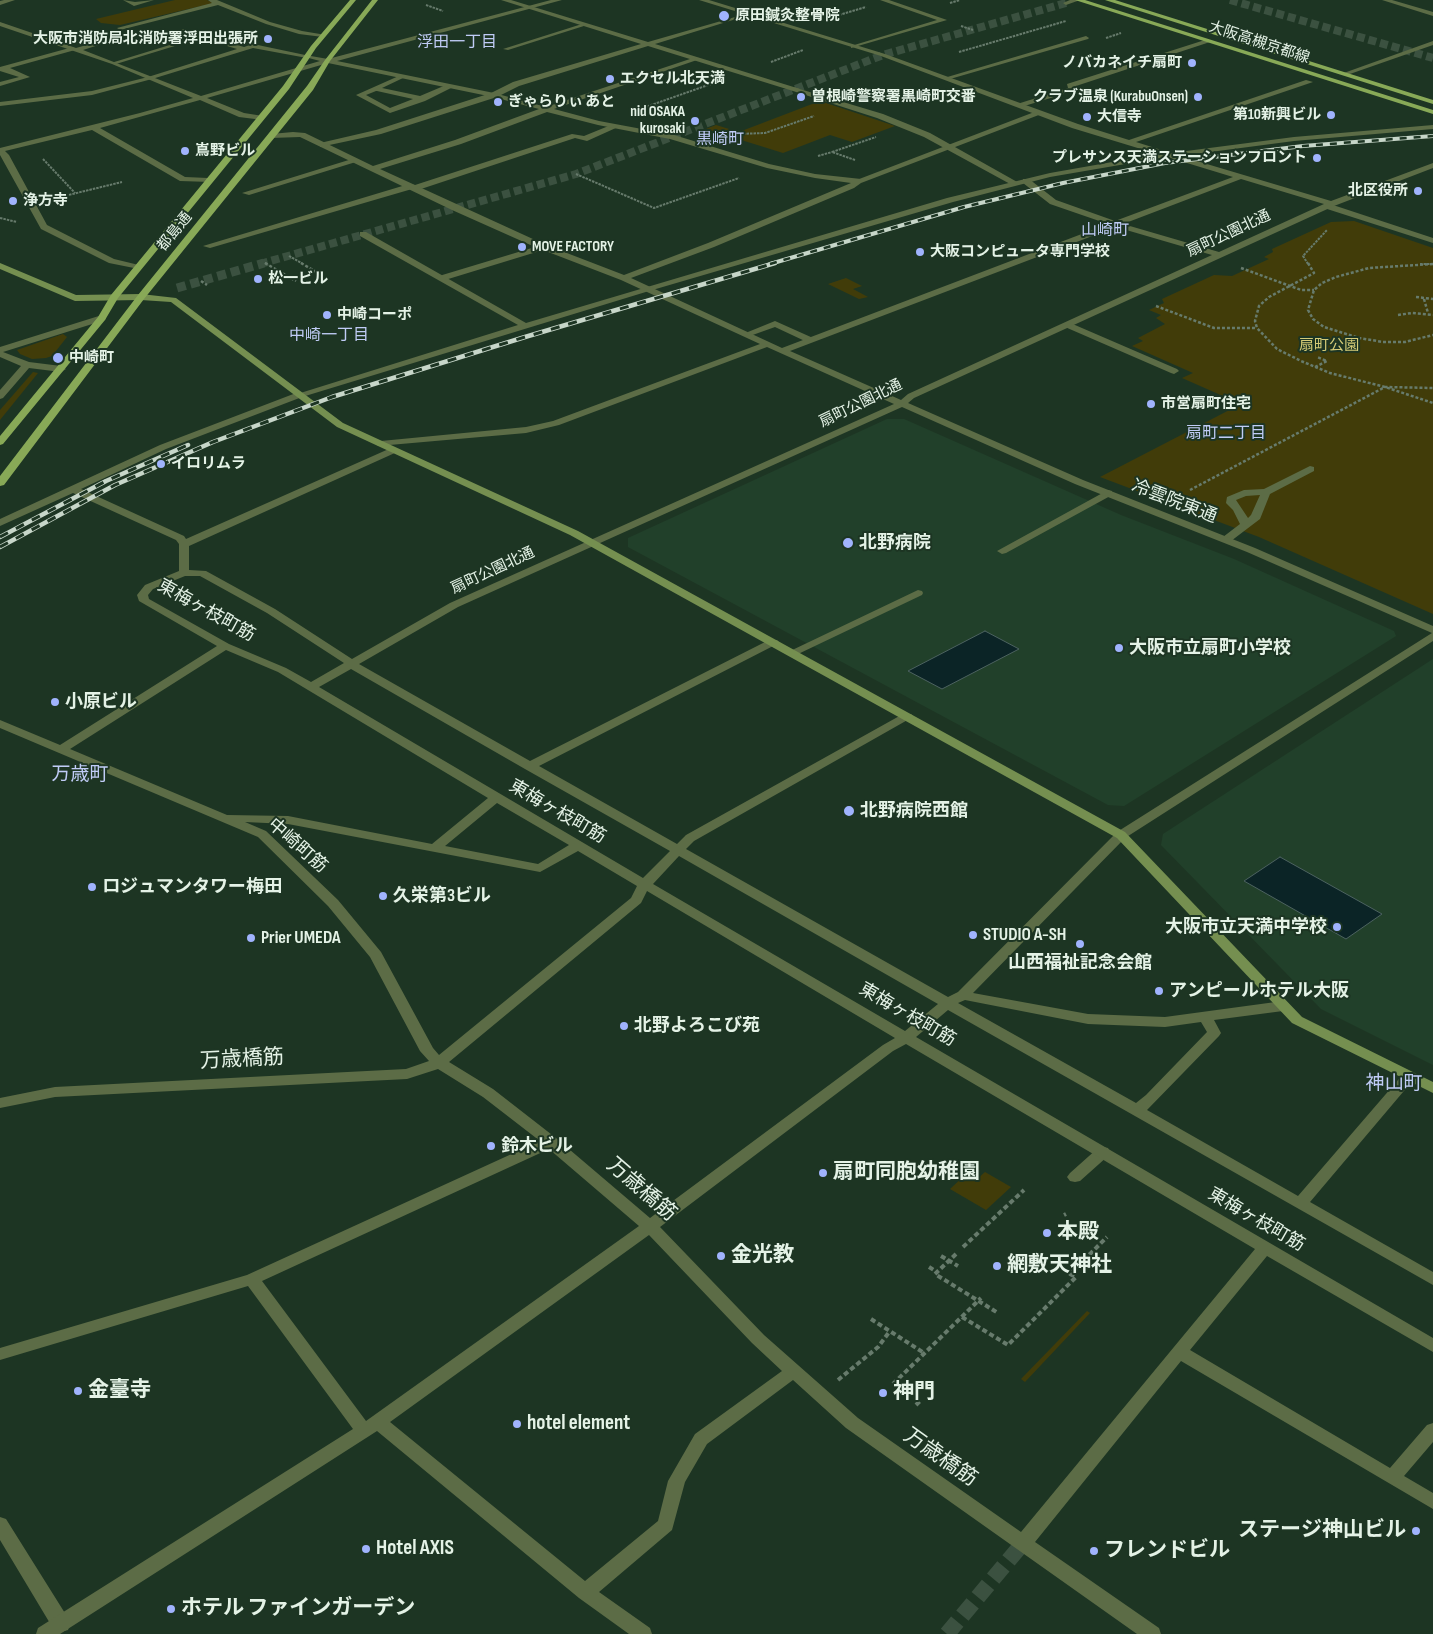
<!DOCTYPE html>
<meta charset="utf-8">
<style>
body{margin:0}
canvas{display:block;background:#1d3523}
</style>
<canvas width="1433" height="1634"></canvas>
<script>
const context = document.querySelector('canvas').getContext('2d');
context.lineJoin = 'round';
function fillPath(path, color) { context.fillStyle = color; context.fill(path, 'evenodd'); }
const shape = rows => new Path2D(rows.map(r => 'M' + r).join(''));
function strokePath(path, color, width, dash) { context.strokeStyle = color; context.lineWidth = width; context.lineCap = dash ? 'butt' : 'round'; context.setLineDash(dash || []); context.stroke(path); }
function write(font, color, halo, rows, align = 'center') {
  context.font = font + ' "Sofia Sans Condensed","Noto Sans JP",sans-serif'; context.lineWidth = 4; context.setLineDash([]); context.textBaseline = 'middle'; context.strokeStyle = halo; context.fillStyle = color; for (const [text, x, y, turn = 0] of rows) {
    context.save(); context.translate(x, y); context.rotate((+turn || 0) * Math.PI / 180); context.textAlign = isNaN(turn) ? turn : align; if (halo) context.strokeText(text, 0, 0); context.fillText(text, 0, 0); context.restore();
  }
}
fillPath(shape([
 [887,419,904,419,1121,515,1234,559,1394,631,1396,636,1124,806,1108,805,628,547,628,538],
 [1433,659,1433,1065,1321,1009,1161,845,1163,834]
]), '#21402a');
fillPath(shape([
 [175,0,207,0,214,3,120,25,101,23,96,19],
 [820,101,895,126,852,142,830,135,783,153,706,129,716,125,739,132],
 [1354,221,1433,248,1433,614,1259,537,1100,477,1241,404,1182,378,1193,373,1132,346,1143,341,1138,338,1165,324,1156,318,1161,315,1149,310,1164,303,1162,299,1214,275,1232,276,1269,259,1264,257,1273,252,1272,249,1331,222],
 [846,278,862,286,853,289,868,297,859,299,828,284],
 [63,334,67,337,52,356,46,358,32,359,20,354,17,350],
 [33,372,38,373,0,420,0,410],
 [985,1172,1011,1187,986,1210,950,1189,965,1175,975,1181],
 [1087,1311,1090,1313,1025,1382,1021,1379]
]), '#413c09');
const water = shape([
 [985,631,1019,649,942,689,908,671,985,631],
 [1280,857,1382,914,1346,939,1244,881,1280,857]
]);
fillPath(water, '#0b2426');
strokePath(water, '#4c6260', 1);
strokePath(shape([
 [1230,0,1433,58],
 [260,264,576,174,883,55,1066,3]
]), '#3b5140', 8, [8, 4]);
strokePath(shape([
 [177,288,264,263]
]), '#3b5140', 9, [9, 5]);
strokePath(shape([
 [947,1634,1023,1543]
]), '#3b5140', 16, [16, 8]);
strokePath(shape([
 [950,3,960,0],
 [426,5,443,11],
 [829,18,866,7],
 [961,26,973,30],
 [1106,38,1121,33],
 [959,52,1066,21],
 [771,62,803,50],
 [637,110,711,84],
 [736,134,765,133,814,116],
 [818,156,832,152],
 [43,159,75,193],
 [855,160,832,152,876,137],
 [576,174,654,208,739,178],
 [52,199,122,182],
 [0,218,17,222],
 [289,256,303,264],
 [265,263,267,264],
 [1308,264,1303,256,1327,230],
 [1420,264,1433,264]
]), '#677b6c', 2, [2.5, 1]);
strokePath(shape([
 [265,263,296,281],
 [301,263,318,273],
 [1308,263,1314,273,1269,297,1259,306,1255,321,1257,328,1277,349,1301,361,1330,373,1385,387,1433,403],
 [1433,264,1369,268,1336,277,1322,283,1314,290,1308,310,1313,319,1324,327,1359,338,1383,342,1405,342,1433,335],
 [1241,268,1301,290,1314,290],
 [201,281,207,285],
 [1416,297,1433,299],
 [1424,299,1428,313],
 [1156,306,1214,328,1257,328],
 [1398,315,1412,313,1433,315],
 [1315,367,1327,361,1317,357],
 [1190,490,1385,387,1433,388]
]), '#677b6c', 2.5, [3, 2]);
strokePath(shape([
 [1064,1215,1066,1214],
 [963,1247,1024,1190],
 [956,1254,935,1274,998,1313],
 [941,1256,958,1266],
 [929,1267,937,1272],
 [962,1317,1008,1345,1076,1277,1070,1274,1107,1237],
 [871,1319,924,1353],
 [838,1380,878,1347,890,1331],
 [893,1384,981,1298],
 [916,1405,921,1400]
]), '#677b6c', 4, [5, 3]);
fillPath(shape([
 [501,0,511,0,648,42,749,13,749,15,655,44,800,89,793,91,648,46,519,86,497,97,381,134,320,147,320,143,376,130,491,93,513,82,641,44,501,0],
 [880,0,889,0,947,20,851,48,851,46,937,20,880,0],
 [183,29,244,47,253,44,310,56,307,58,253,48,152,79,92,95,0,106,0,102,92,91,148,77,237,49,181,32,181,30,183,29],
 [1086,36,1089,38,1088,39,950,79,944,78,1086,36],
 [1208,39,1211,41,1210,42,1076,86,1077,90,1021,107,1014,105,1068,88,1067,84,1208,39],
 [1433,41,1433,45,1347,75,1341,74,1433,41],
 [173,44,178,45,116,64,111,63,173,44],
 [73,47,76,49,75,50,10,68,30,77,0,86,0,82,19,77,0,71,0,67,73,47],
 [401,75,403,76,403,78,382,88,420,96,446,85,453,87,425,101,390,113,356,95,401,75],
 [376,91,377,91,413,99,390,108,366,95,376,91],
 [1037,111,1044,113,861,183,854,181,1037,111],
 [611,125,618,127,587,141,575,138,418,190,412,189,210,248,203,246,409,184,415,185,572,134,584,136,611,125],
 [1169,152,1173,154,1172,156,1050,177,953,202,649,291,302,397,299,398,294,395,518,325,360,236,360,232,366,232,526,323,947,198,1050,173,1169,152],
 [352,159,359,161,249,195,242,193,352,159],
 [1324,204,1330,204,1433,238,1433,243,1324,208,1324,204],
 [775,321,813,338,814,340,813,342,807,342,775,327,747,337,743,334,775,321],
 [1068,322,1177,369,1179,371,1174,374,1171,373,1065,327,1065,323,1068,322],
 [1310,466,1314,467,1314,471,1270,494,1260,519,1231,541,1223,541,1222,539,1223,537,1240,524,1233,510,1226,503,1227,497,1244,490,1264,489,1310,466],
 [1260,495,1251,515,1248,518,1236,500,1246,496,1260,495],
 [1108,490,1112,491,1112,495,1006,553,1002,554,997,551,1108,490],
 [918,590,922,591,923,593,922,595,796,655,792,656,786,653,918,590],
 [1103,1147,1108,1148,1110,1152,1108,1156,1080,1181,1075,1182,1070,1181,1067,1177,1070,1173,1098,1148,1103,1147],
 [0,1517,6,1519,68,1618,70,1624,68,1630,61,1632,54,1630,0,1540,0,1517]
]), '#5c6c46');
fillPath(shape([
 [4,0,15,0,0,5,0,1,4,0],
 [123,0,135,2,154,0,134,6,123,0],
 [208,0,217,0,270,22,302,31,326,35,323,37,299,34,266,24,218,5,120,30,117,28,212,3,208,0],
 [551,0,562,0,337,61,494,93,546,107,693,58,697,58,697,60,554,109,599,121,674,135,769,164,815,174,861,179,861,183,854,188,714,247,631,278,782,348,1108,224,1050,204,1023,183,1023,179,1029,179,1056,200,1115,221,1233,177,1072,128,881,56,699,0,709,0,885,54,1078,124,1129,140,1306,80,1313,82,1136,142,1171,153,1294,137,1433,125,1433,129,1294,141,1180,156,1331,201,1433,163,1433,168,1334,206,914,398,908,403,1083,480,1255,548,1433,626,1433,641,1125,838,973,993,1088,1014,1165,1017,1283,1001,1288,1003,1290,1006,1288,1009,1283,1011,1214,1020,1221,1033,1219,1036,1147,1110,1298,1196,1404,1073,1414,1073,1416,1076,1414,1079,1310,1202,1433,1272,1433,1285,948,1010,916,1037,1433,1338,1433,1352,1267,1256,1190,1350,1390,1468,1427,1425,1433,1423,1433,1442,1404,1476,1433,1493,1433,1509,1181,1361,1035,1542,1159,1628,1161,1634,1137,1634,846,1428,793,1380,707,1444,685,1482,672,1530,599,1592,650,1628,652,1634,629,1634,579,1598,377,1431,60,1634,36,1634,38,1628,353,1429,248,1286,0,1360,0,1348,247,1275,540,1141,483,1097,438,1069,407,1079,55,1097,0,1108,0,1098,55,1087,406,1069,429,1061,420,1051,370,957,328,906,258,837,0,728,0,720,60,745,217,646,139,601,137,595,145,585,179,571,179,544,176,540,73,493,0,526,0,519,160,445,296,393,302,393,302,397,166,449,81,489,184,536,186,539,391,448,397,448,397,452,189,546,189,570,206,571,275,609,352,659,450,603,894,404,767,347,559,425,526,433,378,446,376,444,381,441,526,427,553,421,760,344,621,280,543,250,445,280,439,280,439,276,535,247,452,210,300,137,271,138,267,136,271,134,293,132,305,133,373,166,455,140,539,109,493,97,328,63,207,98,244,113,263,116,263,120,239,117,200,100,100,128,185,177,208,178,212,180,211,182,180,181,92,130,5,151,9,155,47,225,114,259,143,266,139,269,109,263,41,229,0,155,0,148,140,113,193,98,112,64,0,26,0,22,76,48,136,31,136,33,83,50,201,96,320,61,305,57,305,55,328,59,551,0],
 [547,112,598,125,670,139,767,168,815,178,851,183,708,243,624,275,546,245,380,169,461,144,547,112],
 [1241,179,1324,204,1219,252,1123,224,1241,179],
 [1116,227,1212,255,908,394,901,400,790,351,1116,227],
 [902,407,1075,484,1247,552,1432,633,1117,832,958,992,948,997,686,849,694,841,911,718,913,716,911,714,903,714,686,835,677,844,539,766,777,644,779,642,777,640,769,640,530,761,359,664,458,607,902,407],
 [185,576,200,576,267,613,344,663,311,682,286,668,229,644,149,599,148,595,153,589,185,576],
 [226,650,278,672,488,798,432,844,288,816,227,815,70,749,226,650],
 [351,669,525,769,670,851,643,878,319,687,351,669],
 [497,803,569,845,538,864,445,846,497,803],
 [245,822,288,824,540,872,578,851,637,886,631,898,439,1055,433,1048,381,952,338,900,266,831,245,822],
 [679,856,938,1004,905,1031,653,884,679,856],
 [647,891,895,1038,883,1045,650,1218,556,1138,493,1089,449,1062,641,903,647,891],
 [965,1000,1088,1024,1165,1027,1201,1022,1207,1032,1146,1095,1136,1103,958,1003,965,1000],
 [906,1044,1255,1249,1021,1532,858,1418,764,1335,660,1227,893,1051,906,1044],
 [549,1149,639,1226,366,1421,262,1281,549,1149],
 [649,1235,752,1343,782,1371,695,1434,668,1481,658,1521,585,1581,390,1422,649,1235],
 [1070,0,1080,0,1066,5,1063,3,1070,0],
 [1382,0,1392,0,1433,12,1433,16,1382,0],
 [582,24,587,25,508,50,503,49,582,24],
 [793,87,883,114,930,133,1019,183,1012,185,924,137,877,118,793,91,793,87],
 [102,315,106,318,105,320,3,352,29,362,61,366,66,369,61,372,29,368,3,398,0,399,0,390,21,366,0,357,0,347,102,315]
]), '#5c6c46');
fillPath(shape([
 [0,263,76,295,141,294,176,298,343,423,578,531,1125,832,1302,1017,1433,1082,1433,1093,1292,1023,1117,838,570,535,337,427,171,302,141,300,75,301,0,269,0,263]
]), '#758f50');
fillPath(shape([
 [350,0,356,0,316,48,289,89,118,298,105,320,3,444,0,445,0,436,98,317,111,295,283,86,311,46,350,0],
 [372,0,378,0,330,61,313,90,144,299,4,485,0,486,0,476,138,295,307,86,325,60,372,0],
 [1075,0,1085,0,1433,110,1433,114,1075,0],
 [1105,0,1115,0,1433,100,1433,104,1105,0]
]), '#88a957');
const railFar1 = shape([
 [770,264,964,207,1063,183,1165,163,1303,146,1433,136]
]);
const rail = shape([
 [0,537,106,481,188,445],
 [0,547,115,485,213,442,332,397,525,337,775,263]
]);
strokePath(railFar1, '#c7d6c9', 4);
strokePath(rail, '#c7d6c9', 4.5);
strokePath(railFar1, '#1d3523', 2.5, [7]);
strokePath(rail, '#1d3523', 3, [9]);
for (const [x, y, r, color] of [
 [724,16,6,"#a0b3fd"],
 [268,39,5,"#a0b3fd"],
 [1192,63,5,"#a0b3fd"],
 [610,79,5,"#a0b3fd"],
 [801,97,5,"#a0b3fd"],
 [1198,97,5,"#a0b3fd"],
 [498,102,5,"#a0b3fd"],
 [1331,115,5,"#a0b3fd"],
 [1087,117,5,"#a0b3fd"],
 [695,121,5,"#a0b3fd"],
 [185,151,5,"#a0b3fd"],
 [1317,158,5,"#a0b3fd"],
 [1418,191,5,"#a0b3fd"],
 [13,201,5,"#a0b3fd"],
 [522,247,5,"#a0b3fd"],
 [920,252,5,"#a0b3fd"],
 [258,279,5,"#a0b3fd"],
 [327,315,5,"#a0b3fd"],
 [58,358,6,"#a0b3fd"],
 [1151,404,5,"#a0b3fd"],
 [161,464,5,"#a0b3fd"],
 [848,543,6,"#a0b3fd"],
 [1119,648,5,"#a0b3fd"],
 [55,702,5,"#a0b3fd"],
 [849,811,6,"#a0b3fd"],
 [92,887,5,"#a0b3fd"],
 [383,896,5,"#a0b3fd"],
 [1337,927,5,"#a0b3fd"],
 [973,935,5,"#a0b3fd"],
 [251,938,5,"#a0b3fd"],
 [1080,944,5,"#a0b3fd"],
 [1159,991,5,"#a0b3fd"],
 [624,1026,5,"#a0b3fd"],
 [491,1146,5,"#a0b3fd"],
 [823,1173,5,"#a0b3fd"],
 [1047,1233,5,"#a0b3fd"],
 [721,1256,5,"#a0b3fd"],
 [997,1266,5,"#a0b3fd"],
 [78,1391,5,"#a0b3fd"],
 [883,1393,5,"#a0b3fd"],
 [517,1424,5,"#a0b3fd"],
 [1416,1531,5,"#a0b3fd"],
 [366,1549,5,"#a0b3fd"],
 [1094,1551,5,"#a0b3fd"],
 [171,1609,5,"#a0b3fd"]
]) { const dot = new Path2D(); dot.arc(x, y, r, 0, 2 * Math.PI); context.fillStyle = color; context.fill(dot); strokePath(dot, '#1d3523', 2); }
write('bold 15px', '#e4f2e6', '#1d3523', [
 ["原田鍼灸整骨院",735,16],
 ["大阪市消防局北消防署浮田出張所",258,39,"right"],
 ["ノバカネイチ扇町",1182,63,"right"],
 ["エクセル北天満",620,79],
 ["曽根崎警察署黒崎町交番",811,97],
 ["クラブ温泉 (KurabuOnsen)",1188,97,"right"],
 ["ぎゃらりぃ あと",508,102],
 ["nid OSAKA",685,112,"right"],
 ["kurosaki",685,129,"right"],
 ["第10新興ビル",1321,115,"right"],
 ["大信寺",1097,117],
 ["嶌野ビル",195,151],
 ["プレサンス天満ステーションフロント",1307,158,"right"],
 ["北区役所",1408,191,"right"],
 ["浄方寺",23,201],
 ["MOVE FACTORY",532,247],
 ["大阪コンピュータ専門学校",930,252],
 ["松一ビル",268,279],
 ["中崎コーポ",337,315],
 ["中崎町",69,358],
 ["市営扇町住宅",1161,404],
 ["イロリムラ",171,464]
], 'left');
write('15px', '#e4f2e6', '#1d3523', [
 ["大阪高槻京都線",1259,43,18],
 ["都島通",175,232,-51],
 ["扇町公園北通",1229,234,-25],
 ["扇町公園北通",861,404,-26],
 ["扇町公園北通",493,571,-25]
]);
write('15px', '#d5cc77', '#1d3523', [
 ["扇町公園",1329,346]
]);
write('16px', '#c0ccf6', '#1d3523', [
 ["浮田一丁目",457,43],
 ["黒崎町",720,140],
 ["山崎町",1105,231],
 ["中崎一丁目",329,336],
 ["扇町二丁目",1226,434]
]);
write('18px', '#e4f2e6', '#1d3523', [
 ["冷雲院東通",1174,502,21],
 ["東梅ヶ枝町筋",206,611,29],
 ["東梅ヶ枝町筋",557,812,30],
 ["中崎町筋",297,846,41],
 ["東梅ヶ枝町筋",907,1015,30],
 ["東梅ヶ枝町筋",1256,1220,30]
]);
write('bold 18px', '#e4f2e6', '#1d3523', [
 ["北野病院",859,543],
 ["大阪市立扇町小学校",1129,648],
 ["小原ビル",65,702],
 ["北野病院西館",860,811],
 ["ロジュマンタワー梅田",102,887],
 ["久栄第3ビル",393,896],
 ["大阪市立天満中学校",1327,927,"right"],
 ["STUDIO A-SH",983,935],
 ["Prier UMEDA",261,938],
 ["山西福祉記念会館",1080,963,"center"],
 ["アンピールホテル大阪",1169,991],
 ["北野よろこび苑",634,1026],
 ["鈴木ビル",501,1146]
], 'left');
write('19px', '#c0ccf6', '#1d3523', [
 ["万歳町",80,775],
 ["神山町",1394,1084]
]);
write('21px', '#e4f2e6', '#1d3523', [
 ["万歳橋筋",242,1060,-3],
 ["万歳橋筋",641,1190,41],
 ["万歳橋筋",940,1458,35]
]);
write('bold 21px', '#e4f2e6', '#1d3523', [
 ["扇町同胞幼稚園",833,1173],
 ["本殿",1057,1233],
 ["金光教",731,1256],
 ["網敷天神社",1007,1266],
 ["金臺寺",88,1391],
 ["神門",893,1393],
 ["hotel element",527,1424],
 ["ステージ神山ビル",1406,1531,"right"],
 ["Hotel AXIS",376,1549],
 ["フレンドビル",1104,1551],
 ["ホテル ファインガーデン",181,1609]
], 'left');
</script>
